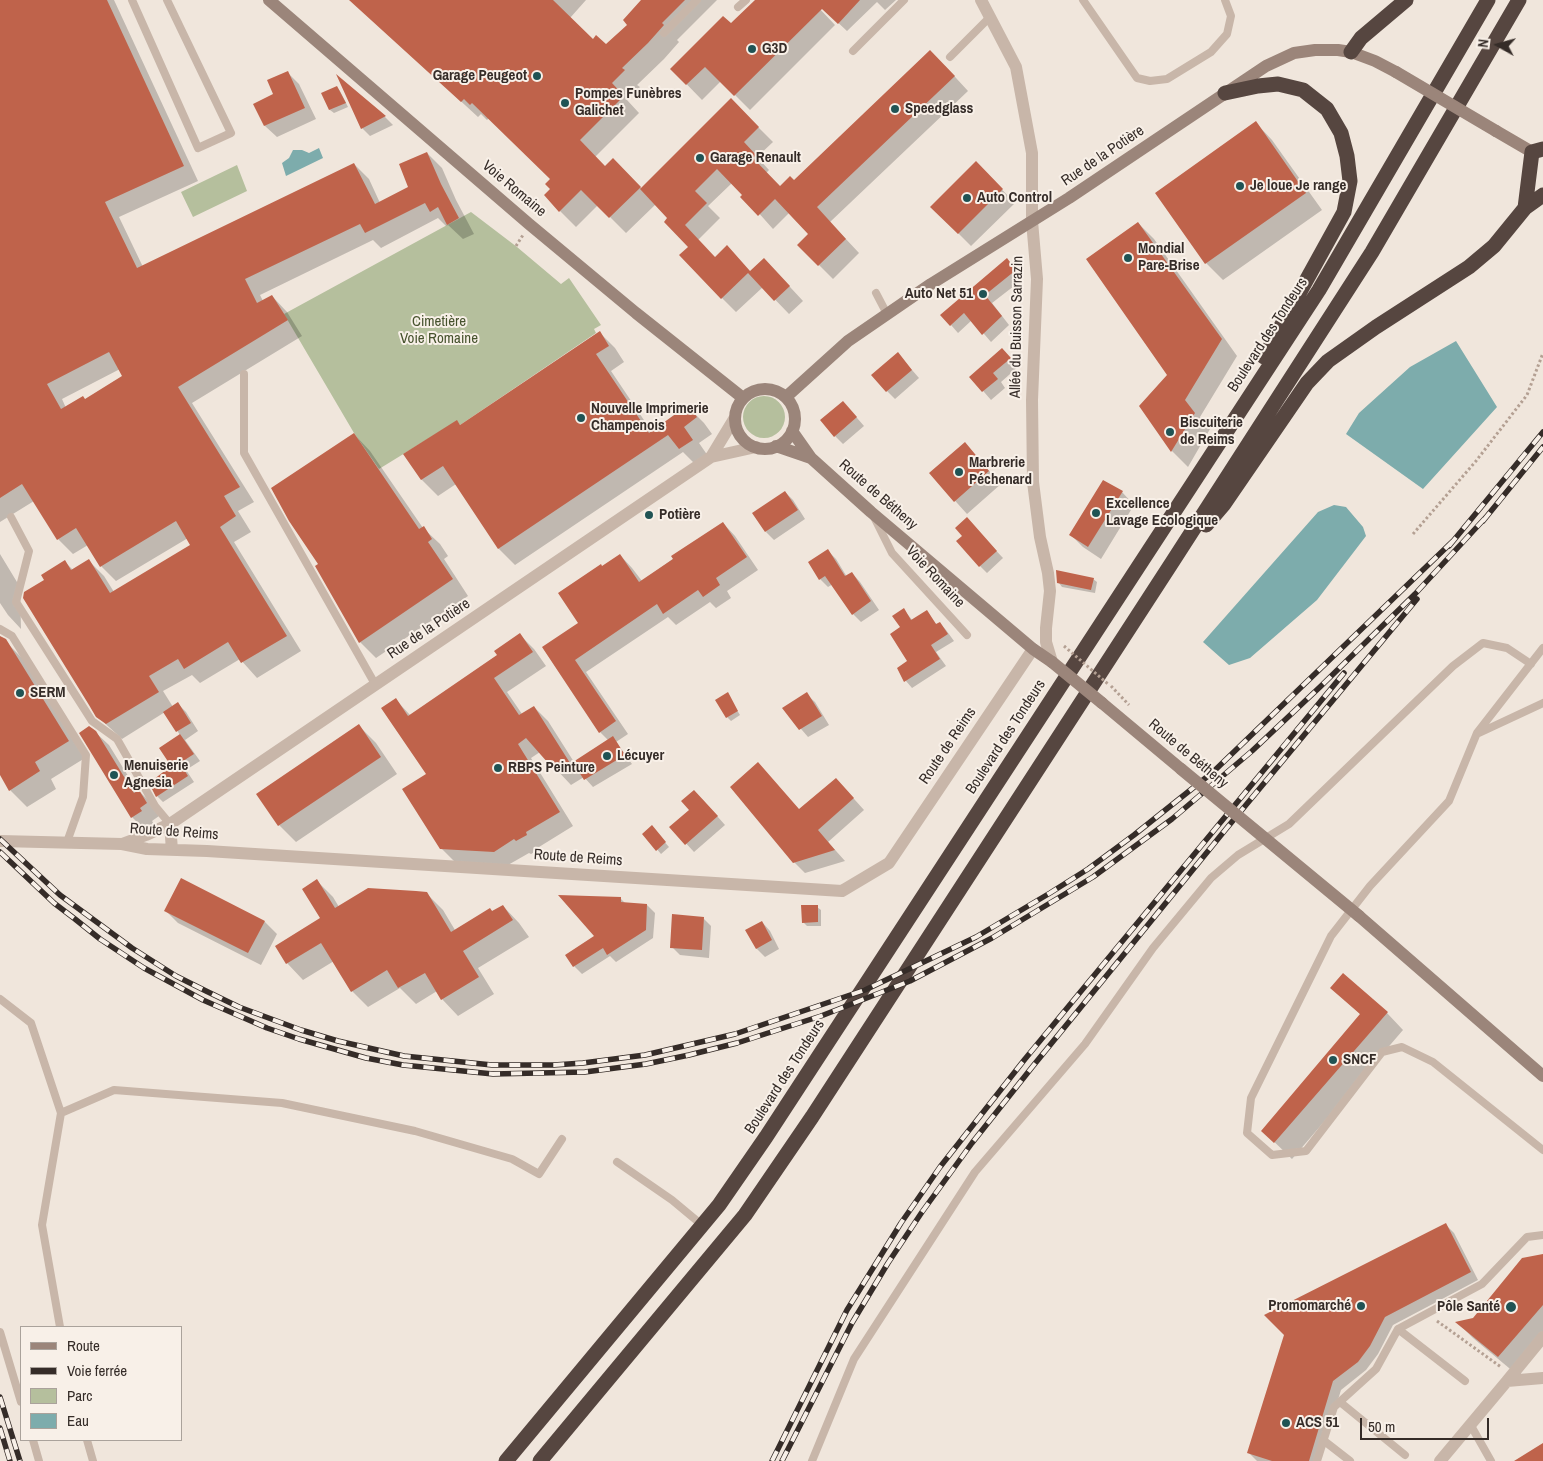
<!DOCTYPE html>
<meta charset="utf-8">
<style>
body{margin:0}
#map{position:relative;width:1543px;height:1461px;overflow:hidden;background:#f0e6dc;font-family:"Archivo Narrow",sans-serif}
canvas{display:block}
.legend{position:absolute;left:20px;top:1326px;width:162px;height:115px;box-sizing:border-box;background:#f8f0e8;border:1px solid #aaa29b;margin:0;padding:6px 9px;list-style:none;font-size:15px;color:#352c28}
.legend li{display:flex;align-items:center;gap:10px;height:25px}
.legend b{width:25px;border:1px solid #aaa29b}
.north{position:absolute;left:1473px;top:20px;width:50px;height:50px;-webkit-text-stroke:4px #f8f0e8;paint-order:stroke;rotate:277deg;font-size:14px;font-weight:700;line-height:20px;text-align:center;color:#352c28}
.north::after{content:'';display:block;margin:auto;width:18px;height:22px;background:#352c28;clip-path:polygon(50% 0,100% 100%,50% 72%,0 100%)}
.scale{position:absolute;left:1360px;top:1418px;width:129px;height:22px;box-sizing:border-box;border:2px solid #352c28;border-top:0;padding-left:6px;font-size:15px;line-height:18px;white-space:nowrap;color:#352c28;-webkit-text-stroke:4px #f8f0e8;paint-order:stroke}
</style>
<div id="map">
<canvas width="1543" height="1461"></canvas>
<ul class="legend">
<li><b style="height:6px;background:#9b857a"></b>Route</li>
<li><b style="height:6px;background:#352c28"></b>Voie ferrée</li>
<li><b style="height:14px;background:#b5bf9d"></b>Parc</li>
<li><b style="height:14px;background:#7dacac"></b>Eau</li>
</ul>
<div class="north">N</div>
<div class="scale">50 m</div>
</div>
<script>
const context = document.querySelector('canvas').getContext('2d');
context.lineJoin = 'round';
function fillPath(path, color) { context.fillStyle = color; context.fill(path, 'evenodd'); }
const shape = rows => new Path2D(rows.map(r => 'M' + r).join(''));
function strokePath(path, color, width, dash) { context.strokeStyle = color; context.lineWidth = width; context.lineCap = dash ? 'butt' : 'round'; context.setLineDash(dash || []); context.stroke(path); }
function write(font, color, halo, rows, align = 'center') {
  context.font = font + ' "Archivo Narrow",sans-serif'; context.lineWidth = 4; context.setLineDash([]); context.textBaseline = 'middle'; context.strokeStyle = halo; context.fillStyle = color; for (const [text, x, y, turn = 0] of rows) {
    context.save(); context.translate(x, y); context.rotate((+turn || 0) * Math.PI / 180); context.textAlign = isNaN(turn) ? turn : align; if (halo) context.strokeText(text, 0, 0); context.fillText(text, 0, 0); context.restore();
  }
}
fillPath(shape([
 [237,165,247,191,193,217,181,192],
 [471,212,517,247,561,284,569,278,601,325,594,329,596,333,460,425,457,421,379,469,354,433,284,314],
 '743 417a21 21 0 1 1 42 0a21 21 0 1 1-42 0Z'
]), '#b5bf9d');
fillPath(shape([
 [319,148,323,158,286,176,282,163,289,158,293,150,302,150,309,153],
 [1456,341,1497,407,1423,489,1346,434,1359,413,1410,367],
 [1334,505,1346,507,1363,527,1366,536,1317,600,1250,658,1229,665,1203,642,1318,512]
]), '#7dacac');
fillPath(shape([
 [0,0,114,0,198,181,119,217,143,267,354,164,369,179,380,203,410,188,427,153,442,168,456,200,474,234,463,239,448,225,446,226,438,218,381,248,373,240,260,295,263,301,272,296,287,312,302,336,192,403,254,502,238,511,251,532,234,542,301,651,257,678,240,659,200,683,192,675,163,691,173,707,178,704,186,712,198,731,185,740,200,761,186,770,194,782,163,802,157,796,173,767,180,735,165,712,122,739,97,716,46,580,65,562,73,570,89,561,104,576,114,592,192,545,188,538,116,581,101,566,88,545,73,554,58,539,34,501,0,522],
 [120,369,123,376,85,400,66,408,62,399],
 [351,0,586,0,570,18,593,40,606,46,629,25,643,0,717,0,677,40,679,42,664,59,637,85,640,87,627,100,639,113,595,157,605,168,613,160,642,189,731,100,773,142,757,157,769,170,766,173,780,187,794,182,945,66,968,91,830,222,859,253,833,279,799,245,810,235,789,213,773,229,732,183,708,206,720,218,698,240,715,258,751,272,778,274,803,301,789,314,763,287,736,312,722,298,690,247,669,218,656,204,626,233,598,205,576,227,560,211,551,189,552,179,489,118,487,120,481,114,478,117],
 [756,0,823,0,817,6,835,25,750,110,721,81,702,100,672,69,731,25],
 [833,0,896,0,885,10,877,2,847,31,832,17],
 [287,72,299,84,316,119,277,137,265,126,255,105,275,95],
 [339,79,385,117,393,125,370,136,362,128],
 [337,87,340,91,348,107,334,113,330,110,323,93],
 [1256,123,1272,140,1322,210,1223,280,1206,263,1156,193],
 [976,163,1015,203,971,246,932,207],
 [1138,223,1154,239,1237,356,1200,417,1210,429,1188,467,1172,451,1141,406,1169,375],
 [1007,260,1023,279,992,303,1009,325,991,342,972,320,958,333,951,325],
 [599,332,615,348,624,362,611,371,652,432,688,407,704,423,712,434,699,443,708,456,696,465,683,452,515,565,499,549,456,484,438,496,422,480,405,454,461,426],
 [898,354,919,378,895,399,887,391],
 [1010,358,1018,367,1001,382,1005,388,991,400,971,377],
 [851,411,864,426,843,444,835,436],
 [354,434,370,451,423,528,440,544,448,556,444,559,468,596,376,658,360,642,320,564],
 [965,444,1001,484,967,514,930,473],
 [785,492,793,500,805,519,774,540,766,532],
 [1122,492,1134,505,1101,559,1083,547,1071,535],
 [723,523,735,536,758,570,727,591,731,598,716,608,710,602,676,625,668,617,586,672,628,734,616,742,632,764,593,787,584,777,571,785,540,752,531,758,573,826,539,847,540,849,531,854,529,853,508,865,455,862,441,848,428,774,396,700,411,716,498,655,520,635,534,649,546,666,507,692,522,714,534,707,548,721,574,762,609,741,600,732,543,648,580,623,603,568,620,555,632,568,642,581],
 [973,526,1003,558,987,573,980,566],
 [828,551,836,559,847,577,852,573,860,582,879,610,861,622,853,614,833,584,828,587,820,579],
 [0,554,20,587,21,629,8,615,0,603],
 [1093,579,1097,582,1095,593,1062,587,1059,583],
 [904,610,913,621,926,612,937,625,940,623,946,630,954,641,936,652,946,666,912,688,906,681,899,668,909,661,902,628],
 [7,643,24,660,85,758,51,779,56,789,27,807,10,790,0,773,0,647],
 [727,694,740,715,731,721,727,717],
 [806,694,815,702,829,725,808,737,784,709],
 [359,726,376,743,397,774,296,842,279,825,258,794],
 [95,732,109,745,138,792,139,791,152,804,159,816,152,821,154,824,145,830,132,817,80,733],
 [846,790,864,810,828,842,845,861,805,873,794,862,800,810],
 [702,799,725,825,694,852,671,827],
 [655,831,669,847,661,854,644,834],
 [317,881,333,897,339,907,426,893,443,910,455,930,490,909,493,912,503,906,519,923,529,937,478,968,494,994,458,1016,442,999,437,991,416,1004,400,988,368,1007,352,991,334,961,303,980,287,963,322,918],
 [620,898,626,904,647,905,655,913,653,938,616,962,610,956,582,974,574,966,596,936],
 [817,907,821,910,821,926,807,926,803,922],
 [166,911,265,922,277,934,261,965,178,923],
 [703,918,711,926,709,958,680,955,672,947],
 [762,922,770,931,779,949,765,957,757,949,747,931],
 [1332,988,1387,1013,1403,1030,1292,1159,1263,1131,1361,1015],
 [1446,1225,1454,1233,1478,1280,1393,1325,1378,1354,1366,1370,1341,1390,1319,1461,1257,1461,1249,1453],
 [1543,1255,1543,1341,1515,1373,1473,1338,1457,1322,1473,1319]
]), '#0003');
fillPath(shape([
 [0,0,107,0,184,166,105,202,137,268,354,163,375,204,408,187,399,164,427,152,441,184,459,218,447,225,438,207,430,212,425,203,365,233,360,224,245,279,257,303,272,295,288,320,178,387,240,487,224,496,236,516,220,527,287,636,241,663,228,642,184,669,178,659,149,676,159,692,106,724,96,717,89,705,23,598,24,592,44,580,41,575,65,560,71,570,89,559,110,593,190,545,176,521,100,567,76,528,57,540,22,484,0,498],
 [109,352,122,376,85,399,83,396,61,409,47,384],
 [349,0,553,0,593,39,596,35,606,44,627,25,623,20,641,0,685,0,662,23,664,25,648,43,622,68,625,70,612,83,624,96,580,140,605,166,613,158,641,187,609,218,581,190,559,212,544,195,550,189,545,184,550,179,472,103,470,105,464,99,461,102],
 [755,0,860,0,838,24,822,9,734,96,705,67,686,85,670,69,723,16,731,23],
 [930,50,955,76,817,207,846,239,818,266,797,245,808,234,775,199,758,216,740,197,742,195,717,169,695,191,707,203,685,225,715,257,727,245,750,271,764,258,790,286,774,301,748,273,721,299,679,255,688,247,664,222,667,218,640,189,731,98,759,127,744,142,756,155,753,158,780,186,790,176,794,180],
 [288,71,305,108,264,126,253,104,273,94,267,80],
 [336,74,386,116,361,129],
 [337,86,346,103,329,110,321,93],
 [1256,121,1306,193,1205,264,1155,193],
 [976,161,1003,189,958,234,930,207],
 [1138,222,1222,339,1185,400,1195,413,1171,452,1139,406,1167,375,1086,259],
 [1007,258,1016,270,985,295,1002,316,982,335,964,313,950,326,940,315],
 [600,331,609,346,596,354,649,433,688,405,697,417,684,427,693,440,679,449,668,435,498,549,443,466,421,480,403,454,457,420,460,425],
 [1002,348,1011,358,993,373,998,379,982,392,969,377],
 [898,352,912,370,886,392,871,375],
 [843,401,857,417,834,437,820,420],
 [354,433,419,529,424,526,432,539,428,542,453,579,359,643,315,566,318,564,289,521,271,488],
 [965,442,989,471,954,502,929,473],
 [1103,480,1123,491,1088,547,1069,535],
 [785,491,798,510,765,532,752,513],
 [967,517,997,551,979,567,956,541,962,536,955,528],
 [723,522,747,557,716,578,720,585,703,597,698,590,663,614,657,604,575,660,616,721,599,733,542,647,578,623,558,593,601,564,602,566,620,554,639,582,673,559,671,556],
 [828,549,845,576,852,572,871,601,852,615,825,576,819,580,808,562],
 [1056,570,1094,578,1091,590,1057,583],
 [904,608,911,620,927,610,936,624,940,622,948,634,931,645,940,659,904,682,897,668,907,661,890,634,900,627,892,616],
 [520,633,533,652,494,678,519,715,534,706,570,763,556,772,526,738,518,744,560,812,526,832,527,835,516,841,514,839,494,852,440,849,402,789,426,774,381,708,396,698,408,716,497,655,494,651],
 [0,636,6,639,69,741,35,762,40,771,9,791,0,775],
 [728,692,738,711,726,718,715,700],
 [807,692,822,716,799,730,782,708],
 [178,702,191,723,176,732,163,712],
 [359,724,381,757,278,826,256,794],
 [89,726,96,731,134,793,139,790,147,803,140,808,142,811,131,818,79,733],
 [180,734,194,754,180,763,188,776,156,797,149,783,171,766,159,748],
 [613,736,625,755,584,780,573,762],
 [758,762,799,809,836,778,854,798,818,830,835,850,793,863,730,787],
 [694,790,718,816,685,845,669,827,689,810,681,801],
 [652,825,666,842,656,851,642,834],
 [181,878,265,921,248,953,164,911],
 [317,879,335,908,368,888,416,891,427,892,451,932,490,908,492,911,503,905,513,920,463,951,479,977,441,1000,425,973,398,988,387,970,351,992,321,943,286,964,275,946,320,918,302,889],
 [558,895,621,897,621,902,647,904,646,930,607,955,603,948,573,967,565,955,594,936],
 [801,905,818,905,818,922,802,923],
 [672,914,704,917,702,950,670,948],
 [762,921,772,940,756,949,745,930],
 [1343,973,1388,1012,1274,1143,1261,1131,1360,1014,1330,988],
 [1446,1223,1471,1272,1385,1317,1370,1346,1358,1362,1333,1381,1309,1461,1272,1461,1247,1453,1284,1335,1264,1315],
 [1543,1254,1543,1305,1498,1357,1455,1322,1473,1318,1522,1258],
 [1543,1443,1543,1461,1514,1461]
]), '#bf634b');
strokePath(shape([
 [516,246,523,235],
 [1413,534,1476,461,1527,395,1543,353],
 [1111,686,1129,705],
 [1437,1321,1501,1367]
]), '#b4a093', 3, [2.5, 2.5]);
strokePath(shape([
 [132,0,198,148,231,133,167,0],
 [1083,0,1137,78,1150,81,1167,79,1211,52,1227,34,1231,16,1225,0],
 [738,7,746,0],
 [664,33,697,0],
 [853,51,904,0],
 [950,57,990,17],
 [876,293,887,314],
 [244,374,244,453,375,684],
 [11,517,29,551,16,602,92,721,117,739,155,806,170,824],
 [874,517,892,553,967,635],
 [0,629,12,636,86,755,83,797,67,842],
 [1543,648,1477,733,1449,801,1370,886,1331,936,1251,1098,1247,1133,1272,1155,1306,1151,1382,1052,1402,1047,1433,1062,1543,1150],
 [1479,733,1543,703],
 [0,999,31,1023,61,1113,42,1225,60,1327],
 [61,1113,114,1090,282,1103,415,1131,512,1159,539,1174,562,1139],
 [617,1162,672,1200,702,1225],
 [1398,1329,1465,1381],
 [0,1332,21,1402],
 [1340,1402,1405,1455],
 [1470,1424,1491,1461],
 [33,1440,39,1461],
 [87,1440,93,1461],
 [1323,1440,1350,1461],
 [812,1461,854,1359,975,1172,1085,1044,1153,948,1211,878,1238,855,1289,824,1453,666,1483,643,1507,648,1531,664],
 [1317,1461,1334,1407,1376,1369,1398,1329,1482,1284,1527,1237,1543,1235]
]), '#c8b6a9', 8);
strokePath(shape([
 [981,0,1016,67,1032,153,1032,221,1037,279,1032,400,1033,482,1040,537,1048,573,1050,591,1046,628,1046,642,1052,662],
 [711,457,756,447],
 [170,824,172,850],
 [0,841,122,844,147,849,207,851,842,891,889,863,1033,649],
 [122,844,146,835,170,824,711,457,734,419],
 [1507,1381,1543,1337],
 [1440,1461,1507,1381,1543,1378]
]), '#c8b6a9', 12);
strokePath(shape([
 [269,0,529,224,636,313,743,398],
 [1496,131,1532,152],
 '735 419a30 30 0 1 1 60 0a30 30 0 1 1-60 0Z',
 [786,397,848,341,931,284,1069,198,1266,66,1294,53,1315,50,1338,50,1351,52,1375,61,1396,72],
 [792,431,811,458,871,512,1033,649,1052,662],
 [776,446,811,458],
 [1102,703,1181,769],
 [1359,916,1543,1076]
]), '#9b857a', 12);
strokePath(shape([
 [1351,52,1361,38,1406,0],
 [1225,93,1258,86,1278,84,1303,90,1327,109,1341,133,1347,156,1350,181,1344,212,1264,357],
 [1525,208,1532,152,1543,149],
 [1206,525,1224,504,1307,383,1328,361,1376,327,1469,267,1494,246,1525,208,1543,195],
 [506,1461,719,1205,766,1137,1319,290,1488,0],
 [540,1461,745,1215,812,1117,1173,561,1372,252,1519,0]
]), '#564640', 15);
const rail = shape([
 [1483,521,1543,447],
 [1449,546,1543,432],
 [0,839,60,895,132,948,176,976,206,991,239,1007,301,1030,338,1041,404,1056,492,1065,554,1065,583,1063,645,1055,735,1034,865,990,976,937,1050,893,1088,869,1134,835,1213,772,1453,541],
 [0,852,54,903,75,919,100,939,144,968,203,1000,267,1028,299,1039,366,1058,403,1065,493,1074,585,1072,646,1064,689,1055,737,1043,821,1016,910,981,992,938,1093,877,1172,819,1252,751,1321,686,1415,594,1487,516],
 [0,1397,20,1461],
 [0,1428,10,1461],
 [772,1461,847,1310,901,1223,940,1167,1025,1059,1344,673],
 [782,1461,852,1323,888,1263,922,1212,972,1143,1033,1066,1226,829,1417,599]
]);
strokePath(rail, '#352c28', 5.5);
strokePath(rail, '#f8f0e8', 4, [11]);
strokePath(shape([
 [1064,646,1108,684]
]), '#b4a093', 3, [2.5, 2.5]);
strokePath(shape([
 [1396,72,1496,131],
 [1052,662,1102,703],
 [1181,769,1359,916]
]), '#9b857a', 12);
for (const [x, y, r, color] of [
 [752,49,5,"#205354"],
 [537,76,5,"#205354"],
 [565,103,5,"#205354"],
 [895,109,5,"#205354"],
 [700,158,5,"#205354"],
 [1240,186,5,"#205354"],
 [967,198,5,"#205354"],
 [1128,258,5,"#205354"],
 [983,294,5,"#205354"],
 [581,418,5,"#205354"],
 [1170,432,5,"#205354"],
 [959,472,5,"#205354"],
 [1096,513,5,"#205354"],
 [649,515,5,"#205354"],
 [20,693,5,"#205354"],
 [607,756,5,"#205354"],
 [498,768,5,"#205354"],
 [114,775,5,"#205354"],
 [1333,1060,5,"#205354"],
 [1361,1306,5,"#205354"],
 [1511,1307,6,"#205354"],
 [1286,1423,5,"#205354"]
]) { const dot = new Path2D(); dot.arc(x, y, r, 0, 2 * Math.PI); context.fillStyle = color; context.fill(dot); strokePath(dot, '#f8f0e8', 2); }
write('bold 15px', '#352c28', '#f8f0e8', [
 ["G3D",762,49],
 ["Garage Peugeot",527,76,"right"],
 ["Pompes Funèbres",575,94],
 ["Galichet",575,111],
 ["Speedglass",905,109],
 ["Garage Renault",710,158],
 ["Je loue Je range",1250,186],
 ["Auto Control",977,198],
 ["Mondial",1138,249],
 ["Pare-Brise",1138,266],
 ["Auto Net 51",973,294,"right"],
 ["Nouvelle Imprimerie",591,409],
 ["Champenois",591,426],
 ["Biscuiterie",1180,423],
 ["de Reims",1180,440],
 ["Marbrerie",969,463],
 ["Péchenard",969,480],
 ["Excellence",1106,504],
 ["Lavage Ecologique",1106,521],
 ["Potière",659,515],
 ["SERM",30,693],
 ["Lécuyer",617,756],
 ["Menuiserie",124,766],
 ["Agnesia",124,783],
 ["RBPS Peinture",508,768],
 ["SNCF",1343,1060],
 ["Promomarché",1351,1306,"right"],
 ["Pôle Santé",1500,1307,"right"],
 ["ACS 51",1296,1423]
], 'left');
write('15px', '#352c28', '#f8f0e8', [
 ["Rue de la Potière",1103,156,-34],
 ["Voie Romaine",514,189,40],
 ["Allée du Buisson Sarrazin",1017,327,-89],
 ["Boulevard des Tondeurs",1268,335,-57],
 ["Route de Bétheny",878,495,41],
 ["Voie Romaine",935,577,47],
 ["Rue de la Potière",429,629,-34],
 ["Boulevard des Tondeurs",1006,737,-57],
 ["Route de Reims",948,746,-56],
 ["Route de Bétheny",1188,754,40],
 ["Route de Reims",174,832,4],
 ["Route de Reims",578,858,4],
 ["Boulevard des Tondeurs",785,1077,-57]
]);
write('15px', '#46522d', '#f8f0e8', [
 ["Cimetière",439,322],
 ["Voie Romaine",439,339]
]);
</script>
